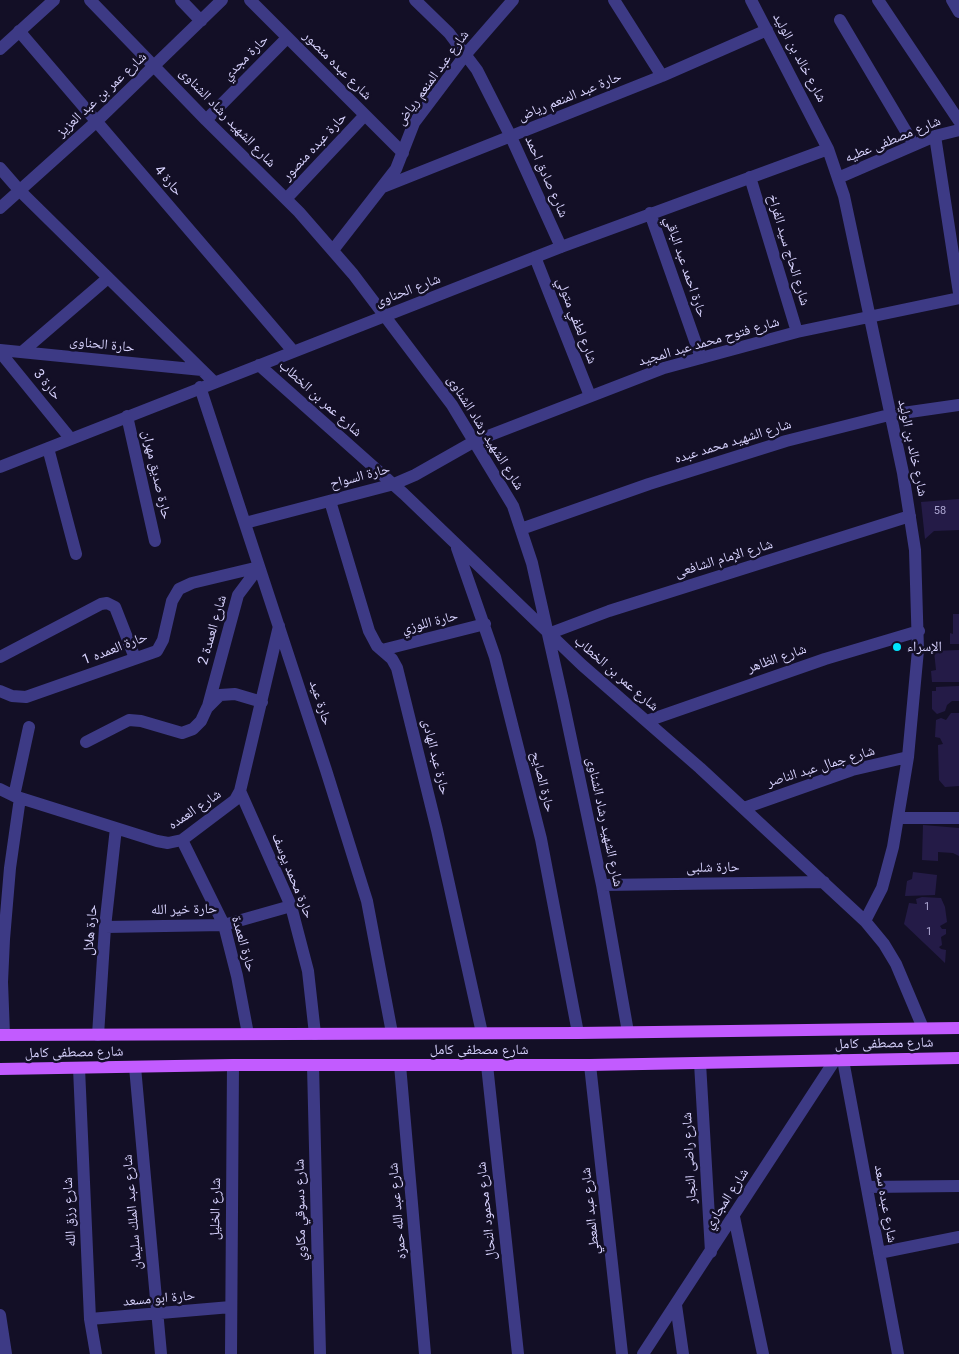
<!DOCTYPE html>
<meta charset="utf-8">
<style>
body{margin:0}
canvas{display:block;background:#130f26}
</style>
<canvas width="959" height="1354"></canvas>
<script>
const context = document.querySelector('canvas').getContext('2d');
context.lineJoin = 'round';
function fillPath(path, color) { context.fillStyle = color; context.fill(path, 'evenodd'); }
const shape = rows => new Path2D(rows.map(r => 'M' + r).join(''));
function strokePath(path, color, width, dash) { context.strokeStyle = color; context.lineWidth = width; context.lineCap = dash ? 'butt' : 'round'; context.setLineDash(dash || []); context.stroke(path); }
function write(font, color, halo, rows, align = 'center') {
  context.font = font + ' Roboto,"Noto Naskh Arabic",sans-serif'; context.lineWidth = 5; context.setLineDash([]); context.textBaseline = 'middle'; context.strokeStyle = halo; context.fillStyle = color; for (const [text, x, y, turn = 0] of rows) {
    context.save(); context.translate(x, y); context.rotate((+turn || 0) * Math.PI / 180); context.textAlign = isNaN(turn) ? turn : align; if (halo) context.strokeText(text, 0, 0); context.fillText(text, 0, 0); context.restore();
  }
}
fillPath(shape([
 [959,499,959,530,934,531,925,539,921,502],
 [953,614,959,614,959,644,950,644,950,633,953,634],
 [959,650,959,682,932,682,931,671,936,670,934,651],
 [959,686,959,701,952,701,947,705,945,711,937,714,932,709,932,691,936,691,936,687],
 [951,713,959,713,959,786,945,787,939,780,938,745,943,744,940,738,935,737,936,720,941,718,946,720],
 [923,825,959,828,959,856,953,853,938,852,938,861,922,860],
 [913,872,937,875,935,895,905,896,907,881,912,879],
 [922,897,941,898,945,907,947,922,940,926,942,929,946,929,946,934,941,937,942,945,939,947,941,949,946,950,945,963,904,924,909,903,917,904,916,899]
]), '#241b47');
strokePath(shape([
 [90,0,206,120,299,212,353,274,452,405,513,506,532,563,563,701,602,885,628,1032],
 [181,0,201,21],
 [250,0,403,153],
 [415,0,449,33,477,70,511,137,561,247],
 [614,0,662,76],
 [751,0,828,149,844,196,903,473,915,550,918,650,908,757,893,847,882,888,865,921],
 [878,0,959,121],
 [952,0,959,12],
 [840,20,914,145],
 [19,31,293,351],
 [0,49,54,0],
 [206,120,287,38],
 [935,136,959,293],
 [0,168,20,191,214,382],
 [750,177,797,332],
 [838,178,935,136,959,130],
 [383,187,662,76,767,30],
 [286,199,365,115],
 [0,208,97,121,222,0],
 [650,213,701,358],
 [333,250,396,169,414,123,466,54,513,0],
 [535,257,590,396],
 [0,350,202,370],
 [0,352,70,438],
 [22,352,108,278],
 [259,365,404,494,582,665,700,768,865,921,884,944,896,964,923,1028],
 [200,387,326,770,367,901,392,1033],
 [127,416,155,541],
 [48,448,76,554],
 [0,467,561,247,828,149],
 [330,501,369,631,377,646,392,659,397,668,437,830,482,1033],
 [245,523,394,484,415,475,475,441,664,368,797,332,959,298],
 [521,529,649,484,786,441,889,415,959,405],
 [457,548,495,657,541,839,578,1033],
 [548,634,609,611,910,516],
 [382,650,485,624],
 [0,657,101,604,107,603,115,607,135,658],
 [0,691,12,696,26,697,157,651,163,640,172,601,179,589,192,583,259,567],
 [208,706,238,595,259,567],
 [647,721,825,659,919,631],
 [86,742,129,720,141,721,182,733,193,729,201,721,207,708,220,695,235,694,262,702],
 [0,789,14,796,157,841,168,843,182,840,235,800,240,791,279,626],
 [240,791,291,906,308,971,315,1034],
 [14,796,29,727],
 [744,808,852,770,908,757],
 [898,818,959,818],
 [182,840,224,925,237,976,248,1034],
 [602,885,824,882],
 [105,927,224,925,291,906],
 [4,1035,2,982,4,939,10,868,20,798],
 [98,1035,105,927,116,828],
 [843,1060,898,1354],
 [700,1063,711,1252],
 [313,1065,320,1354],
 [400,1065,425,1354],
 [487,1065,518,1354],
 [590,1065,622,1354],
 [135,1067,161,1354],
 [79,1068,90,1319,96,1354],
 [867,1187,959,1186],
 [734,1217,763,1354],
 [879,1253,959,1237],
 [676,1305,683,1354],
 [0,1315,6,1354],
 [90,1319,231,1307],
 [231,1354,233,1065],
 [643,1354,835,1060]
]), '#3d3a85', 12);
strokePath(shape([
 [0,1035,578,1033,959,1028],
 [0,1069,233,1065,590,1065,959,1058]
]), '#c25bff', 12);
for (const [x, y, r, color] of [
 [897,647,5,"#00e5ff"]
]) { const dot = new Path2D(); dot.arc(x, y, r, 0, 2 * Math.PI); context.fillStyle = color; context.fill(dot); strokePath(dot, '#130f26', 2); }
write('11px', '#aca6d1', null, [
 ["58",940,511],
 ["1",927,907],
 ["1",929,932]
]);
write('14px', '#d9d4ff', '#130f26', [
 ["حارة مجدي",246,58,-45],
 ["شارع خالد بن الوليد",799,58,62],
 ["شارع عبده منصور",337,66,45],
 ["شارع عبد المنعم رياض",433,78,-54],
 ["شارع عمر بن عبد العزيز",102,95,-43],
 ["حارة عبد المنعم رياض",570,97,-22],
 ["شارع الشهيد رشاد الشناوى",227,118,46],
 ["شارع مصطفى عطيه",893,140,-22],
 ["حارة عبده منصور",315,147,-47],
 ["شارع صادق احمد",546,177,66],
 ["حارة 4",168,181,50],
 ["شارع الحاج سيد الفراخ",788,250,73],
 ["حارة احمد عبد الباقي",685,267,71],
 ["شارع الحناوى",408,291,-21],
 ["شارع لطفي متولي",576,321,69],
 ["شارع فتوح محمد عبد المجيد",709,342,-16],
 ["حارة الحناوى",102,345,6],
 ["حارة 3",47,385,51],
 ["شارع عمر بن الخطاب",320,399,42],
 ["شارع الشهيد رشاد الشناوى",485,433,58],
 ["شارع الشهيد محمد عبده",733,442,-17],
 ["شارع خالد بن الوليد",912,448,78],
 ["حارة صديق مهران",156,475,77],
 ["حارة السواح",360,477,-15],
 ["شارع الإمام الشافعى",724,559,-17],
 ["حارة اللوزي",430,623,-14],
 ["شارع العمدة 2",213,630,-74],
 ["حارة العمده 1",115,649,-21],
 ["شارع الظاهر",777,659,-19],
 ["شارع عمر بن الخطاب",616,674,41],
 ["حارة عيد",320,703,72],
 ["حارة عبد الهادى",435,757,76],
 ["شارع جمال عبد الناصر",821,767,-17],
 ["حارة الصايح",542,782,76],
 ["شارع العمده",195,810,-34],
 ["شارع الشهيد رشاد الشناوى",604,822,78],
 ["حارة شلبى",713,868,-1],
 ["حارة محمد يوسف",292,876,68],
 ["حارة خير الله",184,910,-1],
 ["حارة هلال",91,930,-85],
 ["حارة العمدة",243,944,74],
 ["شارع مصطفى كامل",884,1044,-1],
 ["شارع مصطفى كامل",479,1050],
 ["شارع مصطفى كامل",74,1053,-1],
 ["شارع راضى النجار",690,1158,-93],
 ["شارع المجاري",727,1199,-57],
 ["شارع عبده سعد",885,1204,80],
 ["شارع الخليل",216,1209,-89],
 ["شارع دسوقي مكاوي",301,1210,-91],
 ["شارع عبد الله حمزه",398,1211,-95],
 ["شارع محمود النحال",487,1211,-96],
 ["شارع عبد المعطي",591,1211,-96],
 ["شارع رزق الله",70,1212,-93],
 ["شارع عبد الملك سليمان",133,1212,-95],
 ["حارة ابو مسعد",159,1299,-5]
]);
write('14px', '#d9d4ff', '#130f26', [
 ["الإسراء",907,647]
], 'left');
</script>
